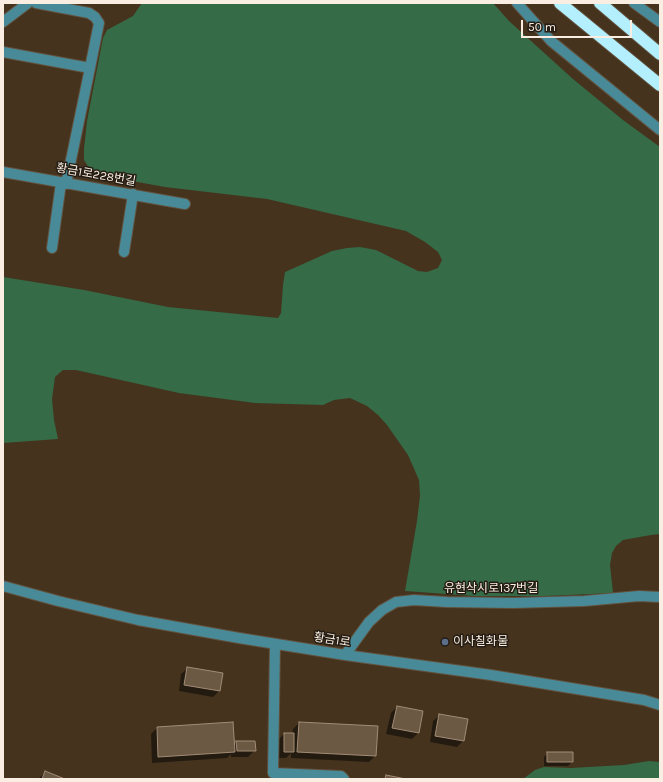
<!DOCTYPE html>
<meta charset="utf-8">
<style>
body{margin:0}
#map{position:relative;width:663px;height:782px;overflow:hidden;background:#45331e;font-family:Karla,sans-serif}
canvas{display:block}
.frame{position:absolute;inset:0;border:4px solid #f9eee1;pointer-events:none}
.scale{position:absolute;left:521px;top:20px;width:111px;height:18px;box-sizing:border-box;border:2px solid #f9eee1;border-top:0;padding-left:5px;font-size:12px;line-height:14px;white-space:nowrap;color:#f9eee1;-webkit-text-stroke:3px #251d14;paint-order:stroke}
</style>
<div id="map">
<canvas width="663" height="782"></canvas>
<div class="frame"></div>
<div class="scale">50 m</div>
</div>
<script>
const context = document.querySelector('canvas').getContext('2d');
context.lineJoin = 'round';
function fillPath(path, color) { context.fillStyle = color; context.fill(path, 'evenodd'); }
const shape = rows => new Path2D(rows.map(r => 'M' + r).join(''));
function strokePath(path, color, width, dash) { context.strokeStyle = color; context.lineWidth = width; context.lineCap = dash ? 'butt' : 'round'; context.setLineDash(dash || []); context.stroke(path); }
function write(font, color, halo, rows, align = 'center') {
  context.font = font + ' Karla,"Noto Sans KR",sans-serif'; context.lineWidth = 3; context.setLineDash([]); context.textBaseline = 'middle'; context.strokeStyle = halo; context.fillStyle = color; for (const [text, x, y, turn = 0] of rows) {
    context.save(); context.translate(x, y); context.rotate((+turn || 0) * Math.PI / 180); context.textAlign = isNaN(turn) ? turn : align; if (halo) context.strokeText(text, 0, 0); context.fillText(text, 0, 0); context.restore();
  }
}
fillPath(shape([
 [142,3,493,3,509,21,573,79,623,120,660,147,660,534,651,535,623,540,616,546,612,553,610,565,613,593,546,596,474,596,405,591,417,521,420,496,419,480,408,455,387,425,378,415,367,406,350,398,334,400,323,405,255,403,179,393,76,370,63,370,55,377,52,399,54,420,58,439,3,443,3,277,84,290,168,307,278,318,281,313,283,285,285,272,332,251,347,248,360,247,376,250,418,271,427,272,438,268,442,260,438,252,425,242,406,231,267,199,165,187,110,177,96,172,89,168,84,160,84,149,87,121,103,38,107,30,133,16],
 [649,761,660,762,660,779,523,779,535,770,544,767,571,768,624,765]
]), '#356b46');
fillPath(shape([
 [188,668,222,674,219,691,213,697,179,691,181,674],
 [397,707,418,733,412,739,386,734,391,713],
 [440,715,464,740,457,747,430,742,433,721],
 [299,723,375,756,369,762,291,758,291,753,286,758,278,758,278,740,284,734,292,734,293,729],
 [157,728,233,746,237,742,255,750,248,757,231,757,231,754,227,758,152,763,151,734],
 [548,753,572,762,568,766,544,766,544,757],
 [45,773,63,779,38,779]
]), '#0007');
const building = shape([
 [187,667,223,673,220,691,184,685,187,667],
 [397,706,423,711,419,733,392,728,397,706],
 [439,714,468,719,464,741,435,736,439,714],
 [233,722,235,752,158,757,157,727,233,722],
 [299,722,378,726,376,756,297,752,299,722],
 [284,733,294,733,294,752,284,752,284,733],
 [236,741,255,741,256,751,237,751,236,741],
 [547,752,573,752,573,762,547,762,547,752],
 [45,771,65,779,42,779,45,771],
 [386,775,406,779,385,779,386,775]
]);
fillPath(building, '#6c5943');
strokePath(building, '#a28c76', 1);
const minor = shape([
 [36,3,89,13,95,17,99,23,90,68],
 [517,3,551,41,660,130],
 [634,3,660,22],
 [3,22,28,3],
 [3,52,90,68,66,184],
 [3,172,185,204],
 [52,248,61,183],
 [124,252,133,194],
 [3,586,58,601,138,620,239,638,345,655,491,675,644,700,660,705],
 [275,644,273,773,341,776,344,779],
 [345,655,369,622,382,610,396,602,414,600,447,602,513,603,584,601,639,596,660,597]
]);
const highway = shape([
 [560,3,660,85],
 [600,3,660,54]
]);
strokePath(minor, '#62513d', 12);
strokePath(highway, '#62513d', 14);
strokePath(minor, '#488a98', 10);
strokePath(highway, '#b3effc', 12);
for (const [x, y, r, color] of [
 [445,642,4,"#5c6f8a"]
]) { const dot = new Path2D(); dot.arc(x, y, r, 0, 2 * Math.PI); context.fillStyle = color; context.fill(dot); strokePath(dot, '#251d14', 1.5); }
write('12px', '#f9eee1', '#251d14', [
 ["황금1로228번길",96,175,10],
 ["유현삭시로137번길",491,589],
 ["황금1로",332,640,9]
]);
write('12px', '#f9eee1', '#251d14', [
 ["이사칠화물",453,642]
], 'left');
</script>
